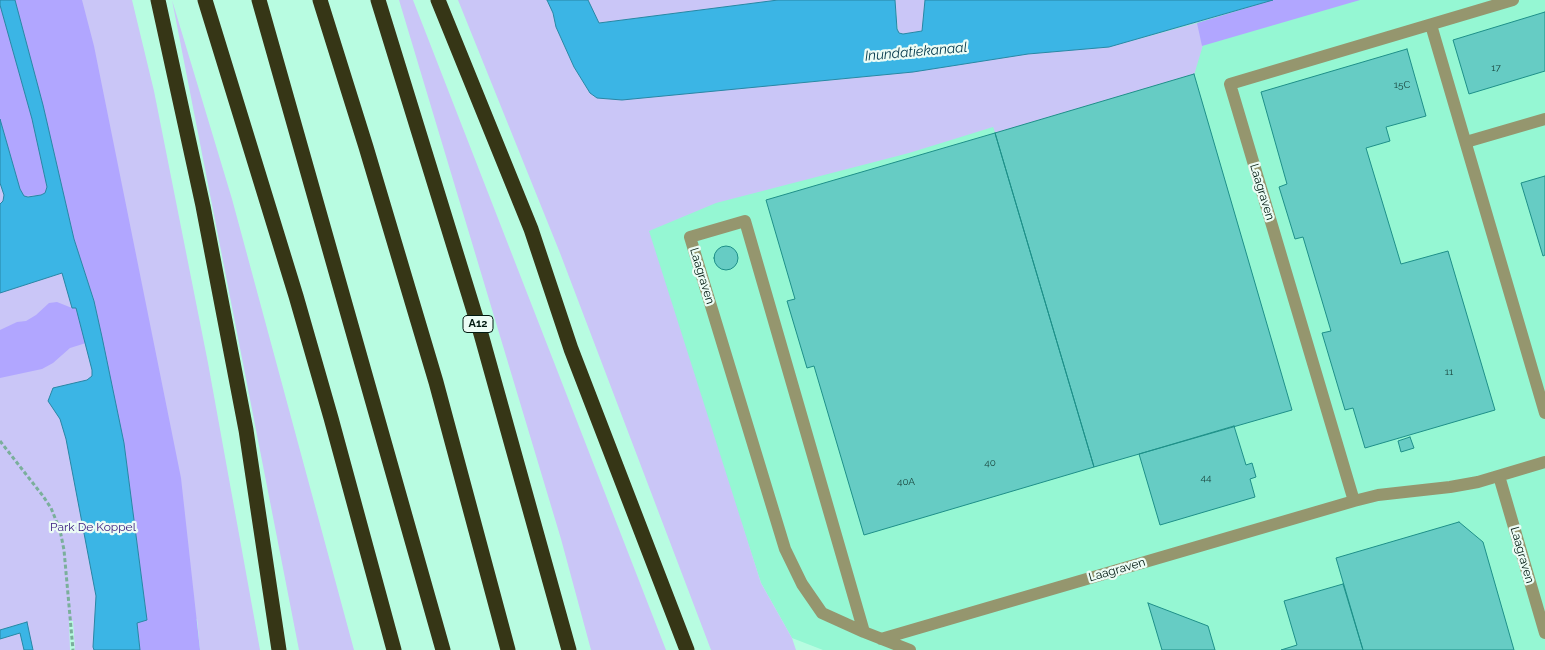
<!DOCTYPE html>
<style>
body{margin:0}
canvas{display:block;background:#b8fce1}
</style>
<canvas width="1545" height="650"></canvas>
<script>
const context = document.querySelector('canvas').getContext('2d');
context.lineJoin = 'round';
function fillPath(path, color) { context.fillStyle = color; context.fill(path, 'evenodd'); }
const shape = rows => new Path2D(rows.map(r => 'M' + r).join(''));
function strokePath(path, color, width, dash) { context.strokeStyle = color; context.lineWidth = width; context.lineCap = dash ? 'butt' : 'round'; context.setLineDash(dash || []); context.stroke(path); }
function write(font, color, halo, rows, align = 'center') {
  context.font = font + ' Raleway,sans-serif'; context.lineWidth = 4.5; context.setLineDash([]); context.textBaseline = 'middle'; context.strokeStyle = halo; context.fillStyle = color; for (const [text, x, y, turn = 0] of rows) {
    context.save(); context.translate(x, y); context.rotate((+turn || 0) * Math.PI / 180); context.textAlign = isNaN(turn) ? turn : align; if (halo) context.strokeText(text, 0, 0); context.fillText(text, 0, 0); context.restore();
  }
}
fillPath(shape([
 [1273,0,1545,0,1545,650,823,650,792,638,761,583,723,467,590,93,597,98,622,100,682,95,913,72,1028,54,1109,47]
]), '#95f7d3');
fillPath(shape([
 [0,0,132,0,154,91,208,363,260,650,200,650,197,619,94,642,94,650,75,650,73,621,69,621,70,650,33,650,26,622,0,630],
 [172,0,232,199,354,650,299,650],
 [399,0,413,0,666,650,591,650,561,539],
 [458,0,547,0,553,13,556,27,574,67,590,93,802,83,913,72,1028,54,1109,47,1197,23,1203,45,1191,85,999,142,993,127,909,153,716,203,649,231,761,583,792,638,796,650,711,650,560,253],
 [588,0,778,0,598,23],
 [895,0,925,0,922,31,903,34,898,32],
 [20,633,24,650,0,650,0,639]
]), '#cac6f7');
fillPath(shape([
 [15,0,82,0,94,46,181,478,200,650,140,650,137,623,147,619,124,443,94,300,74,239,43,105],
 [1273,0,1360,0,1202,46,1197,23],
 [0,5,32,119,47,187,45,193,41,195,24,196,20,189,0,119],
 [57,302,72,308,76,307,86,343,70,348,53,363,42,369,0,378,0,330,17,322,26,321,36,315,49,303]
]), '#b1a6ff');
const water = shape([
 [0,0,15,0,43,105,74,239,94,301,102,337,124,443,147,620,137,623,140,650,94,650,93,647,96,596,66,439,60,419,48,401,53,388,87,380,92,376,92,370,76,308,72,308,62,273,0,293,0,204,3,201,4,195,0,183,0,119,20,189,24,196,28,197,41,195,45,193,47,187,32,119,0,5,0,0],
 [547,0,588,0,599,23,778,0,895,0,897,29,899,33,903,34,922,31,925,0,1273,0,1109,47,1028,54,913,72,622,100,597,98,590,93,574,67,556,27,553,13,547,0],
 [27,622,33,650,24,650,20,633,0,639,0,630,27,622]
]);
fillPath(water, '#3bb5e5');
strokePath(water, '#2986a5', 1);
const building = shape([
 [1545,12,1545,71,1469,94,1453,40,1545,12],
 [1407,49,1426,116,1386,127,1390,141,1366,148,1401,264,1448,251,1495,410,1365,448,1353,408,1345,410,1322,333,1331,331,1303,237,1295,239,1279,187,1287,184,1261,92,1407,49],
 [1194,74,1292,410,1094,467,995,133,1194,74],
 [995,133,1094,467,864,535,814,366,807,368,787,301,795,299,766,200,995,133],
 [1545,176,1545,255,1543,256,1521,183,1545,176],
 '714 258a12 12 0 1 1 24 0a12 12 0 1 1-24 0Z',
 [1234,426,1246,465,1252,463,1256,477,1250,479,1255,497,1160,525,1139,454,1234,426],
 [1410,437,1414,448,1401,452,1398,441,1410,437],
 [1459,522,1483,542,1514,650,1363,650,1336,558,1459,522],
 [1343,584,1363,650,1281,650,1297,645,1284,601,1343,584],
 [1148,603,1208,626,1215,650,1162,650,1148,603]
]);
fillPath(building, '#66ccc4');
strokePath(building, '#1e9089', 1);
strokePath(shape([
 [0,441,43,496,51,508,60,530,64,550,73,650]
]), '#7aaf9b', 3, [4, 2.5]);
strokePath(shape([
 [1431,25,1545,413],
 [1466,142,1545,119],
 [1499,476,1545,633],
 [1354,501,1230,84,1513,0],
 [864,632,745,221,690,237,785,549,802,584,822,613,864,632,910,650],
 [881,639,1354,501,1378,495,1450,487,1478,482,1545,462]
]), '#95966e', 12);
strokePath(shape([
 [158,0,203,206,246,430,279,650],
 [205,0,296,296,331,418,394,650],
 [259,0,443,650],
 [320,0,366,147,436,382,508,650],
 [378,0,481,334,569,650],
 [438,0,531,229,571,349,687,650]
]), '#363616', 15);
write('10px', '#1a463e', null, [
 ["17",1496,68],
 ["15C",1402,85],
 ["11",1449,372],
 ["40",990,463],
 ["44",1206,478],
 ["40A",906,482]
]);
for (const [x, y, w] of [
 [478,324,30]
]) { const box = new Path2D(); box.roundRect(x - w / 2, y - 8.5, w, 17, 4); context.fillStyle = '#ecfcf5'; context.fill(box); strokePath(box, '#001a11', 1); }
write('bold 11px', '#001a11', null, [
 ["A12",478,324]
]);
write('12px', '#001a11', '#ecfcf5', [
 ["Laagraven",1262,192,73],
 ["Laagraven",702,276,73],
 ["Laagraven",1522,555,74],
 ["Laagraven",1117,570,-16]
]);
write('12px', '#37187c', '#ecfcf5', [
 ["Park De Koppel",93,527]
]);
write('italic 14px', '#003649', '#ecfcf5', [
 ["Inundatiekanaal",916,52,-5]
]);
</script>
